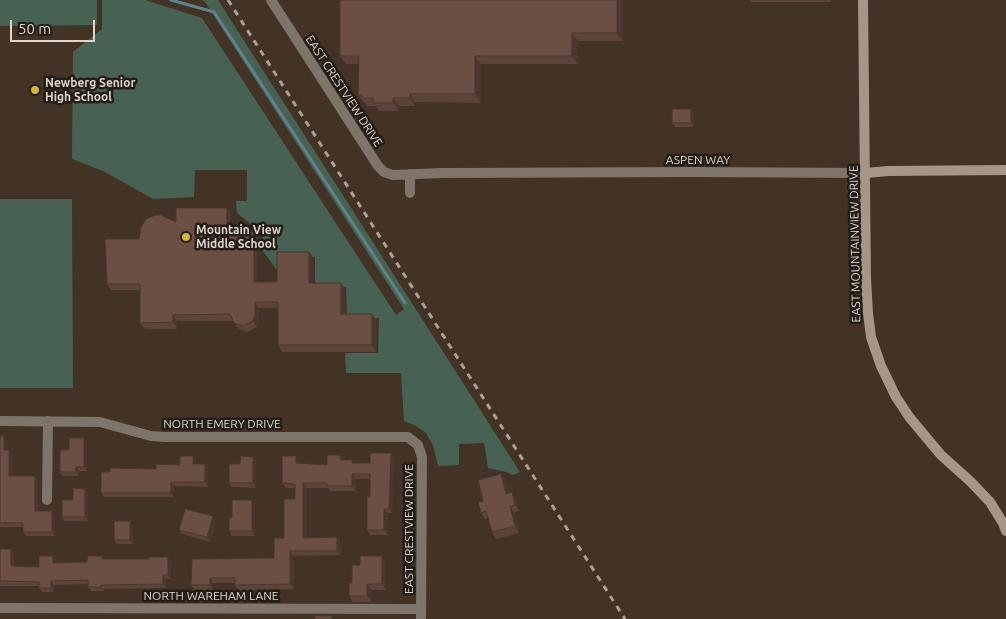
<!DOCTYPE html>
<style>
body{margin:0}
#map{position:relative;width:1006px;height:619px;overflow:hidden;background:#423326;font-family:Ubuntu,sans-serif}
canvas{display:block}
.scale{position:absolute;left:10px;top:20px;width:85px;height:22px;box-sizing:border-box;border:2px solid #dfd5cd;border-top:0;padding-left:6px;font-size:15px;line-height:18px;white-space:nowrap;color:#dfd5cd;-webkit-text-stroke:4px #241d16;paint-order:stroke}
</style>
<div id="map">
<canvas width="1006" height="619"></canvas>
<div class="scale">50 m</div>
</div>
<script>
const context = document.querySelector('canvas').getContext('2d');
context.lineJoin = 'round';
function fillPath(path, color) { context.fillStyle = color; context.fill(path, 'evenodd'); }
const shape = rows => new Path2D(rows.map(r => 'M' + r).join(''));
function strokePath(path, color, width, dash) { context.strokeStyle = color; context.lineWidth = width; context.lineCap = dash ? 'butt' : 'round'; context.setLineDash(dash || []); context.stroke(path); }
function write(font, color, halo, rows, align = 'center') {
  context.font = font + ' Ubuntu,sans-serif'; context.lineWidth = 5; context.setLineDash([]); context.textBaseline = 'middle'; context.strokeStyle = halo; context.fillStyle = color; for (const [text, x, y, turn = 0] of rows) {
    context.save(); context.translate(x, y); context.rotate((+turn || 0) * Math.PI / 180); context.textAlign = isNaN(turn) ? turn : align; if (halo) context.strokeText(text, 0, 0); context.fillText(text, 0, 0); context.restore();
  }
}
fillPath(shape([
 [0,0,97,0,97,25,0,26],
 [102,0,145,0,202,18,396,315,404,309,205,2,202,0,218,0,520,472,513,475,506,472,488,468,484,443,459,444,459,465,438,466,433,445,426,433,416,426,404,421,401,373,346,373,345,353,378,353,379,318,347,318,346,287,315,287,315,257,280,257,279,273,263,251,263,234,237,213,236,201,247,201,247,170,195,170,194,197,153,199,105,172,72,159,73,52,102,29],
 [0,199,72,199,73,388,0,388]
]), '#476152');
strokePath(shape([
 [171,0,214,12,405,303]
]), '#5f838c', 3);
strokePath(shape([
 [271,0,378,166,384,172,393,175,443,173,692,172,866,173],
 [410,174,410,193],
 [0,421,100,422,151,436,165,437,408,437,418,445,422,457,421,619],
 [47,500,48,421],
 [0,608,421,609]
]), '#7e746a', 10);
strokePath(shape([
 [863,0,866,279,868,313,871,337,881,366,896,397,910,418,941,455,971,482,990,502,1003,523,1006,531],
 [866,173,888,171,1006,170]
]), '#a59686', 10);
strokePath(shape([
 [228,0,625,619]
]), '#aba096', 3, [6, 6]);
fillPath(shape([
 [623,0,623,41,578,41,578,64,481,64,481,103,415,102,415,106,399,106,399,111,379,111,376,106,367,106,358,95,359,64,346,64,340,56],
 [750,0,831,0,831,2,751,2],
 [694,113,694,127,675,127,672,123],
 [227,208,231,214,231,230,254,230,258,236,258,282,277,282,309,252,313,258,313,283,341,283,345,289,345,314,372,314,376,320,376,352,282,352,278,345,278,308,259,308,259,321,257,327,247,332,239,329,233,321,177,321,177,329,145,329,140,323,140,290,111,290,107,284,139,239,176,222],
 [0,436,7,440,7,450,12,454,12,476,38,480,38,511,55,515,55,536,26,536,23,532,23,527,0,527],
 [87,442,87,471,79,471,79,476,63,476,60,472,69,450],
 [391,453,394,457,392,513,388,513,387,535,370,535,367,530,370,496,370,479,356,479,356,491,330,491,328,488,307,488,307,538,337,537,340,542,341,555,293,556,294,589,238,590,235,585,235,583,213,583,213,590,195,590,191,585,192,559,274,558,284,538,295,499,295,488,286,488,282,483,296,456,299,460,299,463,327,465,340,455,343,460,354,463,370,463],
 [193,456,196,460,196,464,205,464,208,468,208,487,174,486,174,497,104,497,101,493,110,472,156,469,180,465],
 [253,457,256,461,256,488,232,487,229,483,240,464],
 [501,474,506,480,509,493,516,499,519,511,514,513,519,533,496,539,492,532,488,518,485,519,481,513,483,501],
 [88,493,88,521,64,521,62,517,73,500],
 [252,500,255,504,255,536,232,536,229,531,232,518],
 [216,521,210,542,182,534,179,530],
 [133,525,133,544,117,544,114,540],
 [0,549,11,549,14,553,14,566,39,567,56,560,56,563,87,562,102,556,104,559,149,559,168,557,171,561,171,579,166,579,166,588,104,589,104,591,91,591,88,587,88,584,54,585,54,592,42,592,39,588,39,586,0,586],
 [386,562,386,590,372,590,372,602,353,602,349,596,360,565]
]), '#5c443a');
fillPath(shape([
 [617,0,623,0,623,41,617,33],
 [572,33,578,41,578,64,572,56],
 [475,56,481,64,481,103,475,94],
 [410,94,415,102,415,106,410,98],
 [393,98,399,106,399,111,393,103],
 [691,109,694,113,694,127,691,123],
 [227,208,231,214,231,236,227,230],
 [254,230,258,236,258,289,254,282],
 [309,252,313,258,313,289,309,283],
 [341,283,345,289,345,320,341,314],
 [255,302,259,308,259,321,257,327,253,321],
 [372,314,376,320,376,352,372,345],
 [173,315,177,321,177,329,173,322],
 [4,436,7,440,7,454,4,450],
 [84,438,87,442,87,471,84,467],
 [9,450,12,454,12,480,9,476],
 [391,453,394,457,392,513,389,509],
 [193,456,196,460,196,468,193,464],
 [296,456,299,460,299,468,296,463],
 [253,457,256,461,256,488,253,483],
 [205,464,208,468,208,487,205,482],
 [76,467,79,471,79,476,76,472],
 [352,474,356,479,356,491,352,486],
 [501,474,506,480,511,500,506,494],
 [35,476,38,480,38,515,35,511],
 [171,482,174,486,174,497,171,493],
 [303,483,307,488,307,542,303,538],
 [85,489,88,493,88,521,85,517],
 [512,492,516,499,519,511,515,505],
 [252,500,255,504,255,536,252,531],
 [510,506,514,513,519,533,515,526],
 [384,509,388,513,387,535,384,530],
 [52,511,55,515,55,536,52,532],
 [213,516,216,521,210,542,207,537],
 [130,521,133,525,133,544,130,540],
 [337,537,340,542,341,555,337,551],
 [11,549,14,553,14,571,11,566],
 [290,551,293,556,294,589,290,584],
 [53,556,56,560,56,567,53,563],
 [382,556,386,562,386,590,382,584],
 [168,557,171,561,171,579,168,575],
 [163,575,166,579,166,588,163,584],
 [210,578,213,583,213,590,210,585],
 [51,581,54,585,54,592,51,588],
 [367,584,372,590,372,602,367,596]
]), '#4b372f');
const building = shape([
 [340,0,617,0,617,33,572,33,572,56,475,56,475,94,410,94,410,98,393,98,393,103,373,103,373,98,362,98,362,95,358,95,359,56,340,56,340,0],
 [672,109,691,109,691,123,672,123,672,109],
 [176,208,227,208,227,230,254,230,254,282,277,282,277,252,309,252,309,283,341,283,341,314,372,314,372,345,278,345,278,302,255,302,255,315,253,321,243,326,234,323,230,314,173,315,173,322,140,323,140,284,107,284,105,239,139,239,141,227,146,219,155,215,161,215,176,222,176,208],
 [0,436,4,436,4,450,9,450,9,476,35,476,35,511,52,511,52,532,23,532,23,523,0,523,0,436],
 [69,438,84,438,84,467,76,467,76,472,60,472,60,450,69,450,69,438],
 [370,453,391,453,389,509,384,509,384,530,367,530,367,496,370,496,370,474,352,474,352,486,327,486,327,483,303,483,303,538,337,537,337,551,290,551,290,584,235,585,235,578,210,578,210,585,191,585,192,559,274,558,274,538,284,538,284,499,295,499,295,484,282,483,282,456,296,456,296,463,327,465,327,455,340,455,340,460,352,460,352,463,370,463,370,453],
 [180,456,193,456,193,464,205,464,205,482,171,482,171,493,101,493,101,472,110,472,110,468,156,469,156,464,180,465,180,456],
 [241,456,253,457,253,483,229,483,229,464,240,464,241,456],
 [501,474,506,494,512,492,515,505,510,506,515,526,492,532,486,511,481,513,478,502,483,501,478,480,501,474],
 [73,488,85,489,85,517,62,517,62,500,73,500,73,488],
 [232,500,252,500,252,531,229,531,229,518,232,518,232,500],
 [185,509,213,516,207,537,179,530,185,509],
 [114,521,130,521,130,540,114,540,114,521],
 [0,549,11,549,11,566,39,567,39,556,53,556,53,563,87,562,88,556,102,556,102,559,149,559,149,557,168,557,168,575,163,575,163,584,101,585,101,587,88,587,88,580,51,581,51,588,39,588,39,582,0,581,0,549],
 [360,556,382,556,382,584,367,584,367,596,349,596,349,583,352,583,352,565,360,565,360,556],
 [315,616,332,616,332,619,315,619,315,616]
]);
fillPath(building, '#6b4f43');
strokePath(building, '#4b372f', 1);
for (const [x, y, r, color] of [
 [35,90,5,"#d4b635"],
 [186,237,5,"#d4b635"]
]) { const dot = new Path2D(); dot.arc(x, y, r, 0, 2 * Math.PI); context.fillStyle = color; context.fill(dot); strokePath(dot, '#241d16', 2); }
write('bold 12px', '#dfd5cd', '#241d16', [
 ["Newberg Senior",45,83],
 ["High School",45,97],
 ["Mountain View",196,230],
 ["Middle School",196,244]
], 'left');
write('12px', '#dfd5cd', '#241d16', [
 ["EAST CRESTVIEW DRIVE",344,91,57],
 ["ASPEN WAY",698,160],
 ["EAST MOUNTAINVIEW DRIVE",855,244,-91],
 ["NORTH EMERY DRIVE",222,424],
 ["EAST CRESTVIEW DRIVE",409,529,-90],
 ["NORTH WAREHAM LANE",211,596]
]);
</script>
